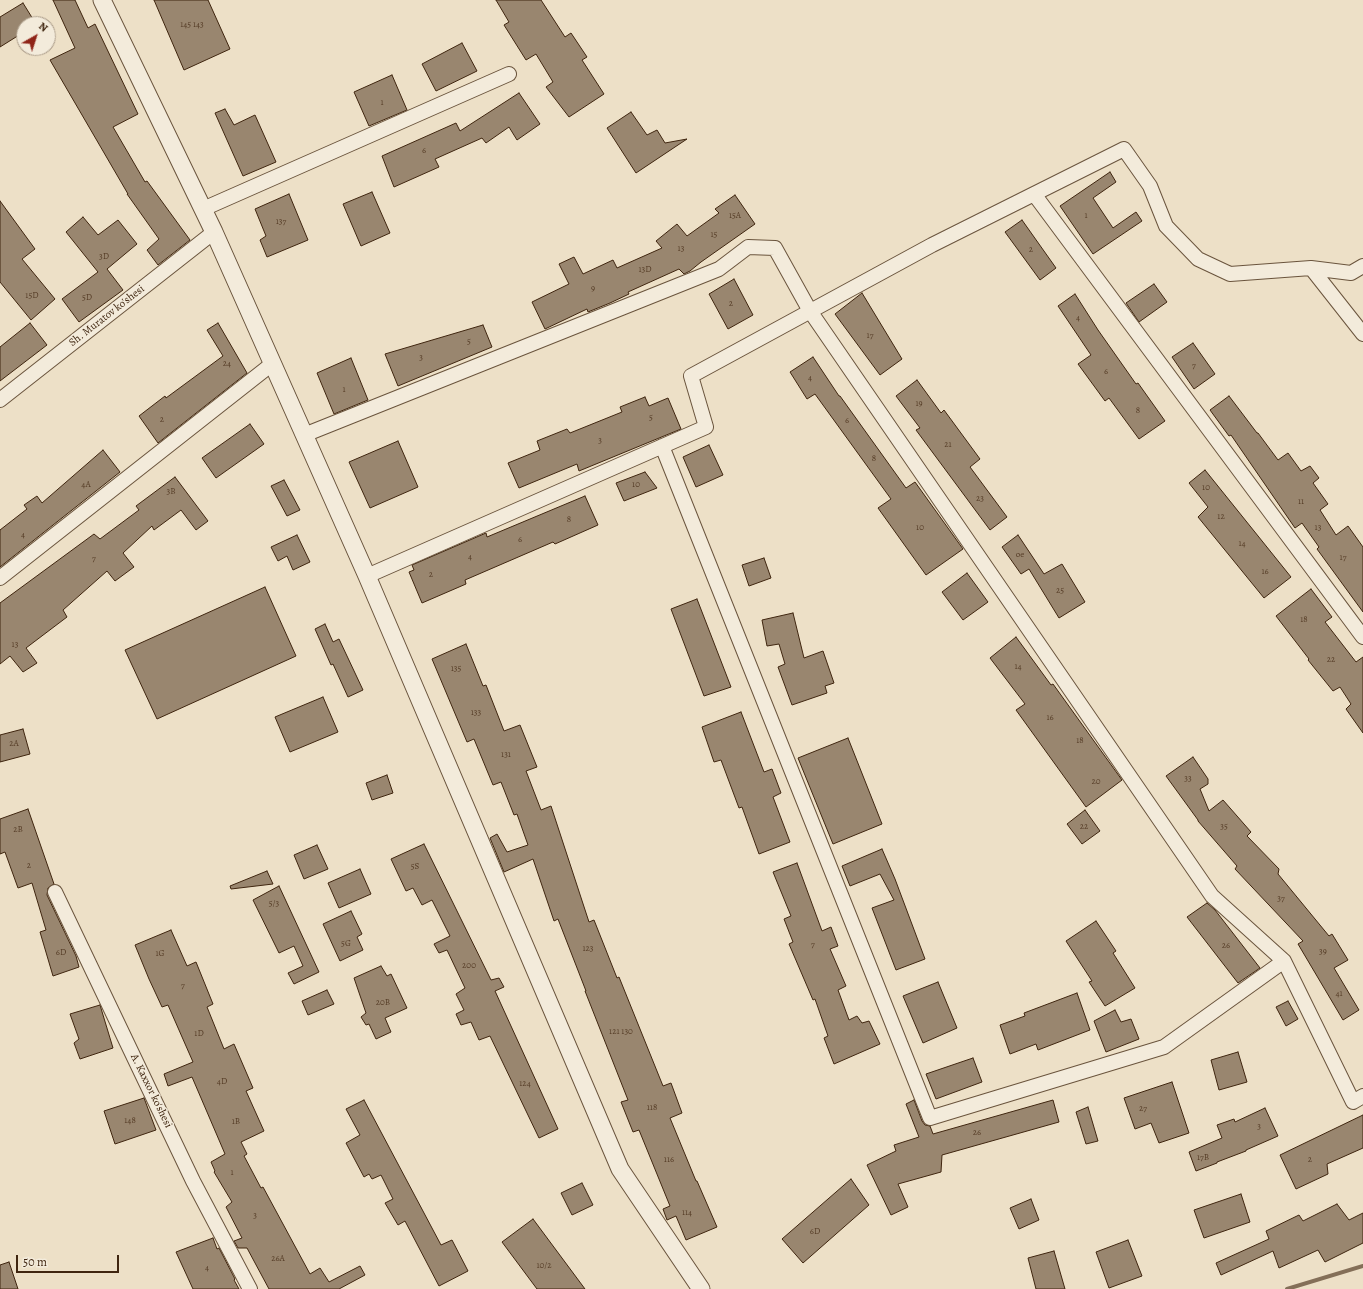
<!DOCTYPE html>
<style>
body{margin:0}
#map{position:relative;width:1363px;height:1289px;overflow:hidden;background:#ede0c7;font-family:Alegreya,serif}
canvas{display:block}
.north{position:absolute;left:16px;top:16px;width:40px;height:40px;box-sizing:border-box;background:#f3ebdb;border:1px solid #ab9c89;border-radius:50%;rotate:39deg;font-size:11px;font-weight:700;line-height:16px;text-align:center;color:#3f250f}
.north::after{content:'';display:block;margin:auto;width:14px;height:18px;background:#8f2418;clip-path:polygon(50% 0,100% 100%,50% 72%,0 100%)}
.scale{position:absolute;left:16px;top:1255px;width:103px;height:18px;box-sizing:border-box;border:2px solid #3f250f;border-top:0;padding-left:5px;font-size:12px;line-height:14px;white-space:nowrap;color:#3f250f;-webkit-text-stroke:3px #f3ebdb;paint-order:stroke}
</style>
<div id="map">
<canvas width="1363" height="1289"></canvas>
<div class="north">N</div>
<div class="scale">50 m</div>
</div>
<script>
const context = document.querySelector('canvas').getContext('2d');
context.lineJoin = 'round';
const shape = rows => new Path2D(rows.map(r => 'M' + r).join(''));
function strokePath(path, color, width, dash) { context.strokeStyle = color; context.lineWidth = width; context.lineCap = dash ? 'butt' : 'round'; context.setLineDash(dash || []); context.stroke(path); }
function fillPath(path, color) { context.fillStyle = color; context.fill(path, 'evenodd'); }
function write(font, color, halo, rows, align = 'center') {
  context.font = font + ' Alegreya,serif'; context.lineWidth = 3; context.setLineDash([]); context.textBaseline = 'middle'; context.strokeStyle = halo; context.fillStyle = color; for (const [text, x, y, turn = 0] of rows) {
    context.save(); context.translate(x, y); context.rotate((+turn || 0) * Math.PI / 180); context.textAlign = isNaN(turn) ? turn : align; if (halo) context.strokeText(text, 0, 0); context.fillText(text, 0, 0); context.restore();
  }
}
strokePath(shape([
 [1287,1289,1363,1266]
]), '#846f58', 4);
const building = shape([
 [53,0,75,0,88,28,95,24,138,114,113,127,145,182,147,181,190,240,158,265,147,250,159,239,127,194,128,194,50,60,75,48,53,0],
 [154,0,208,0,230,49,184,70,154,0],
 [496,0,541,0,565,37,571,33,587,57,582,60,604,94,569,117,546,87,553,82,536,54,526,60,504,25,509,22,496,0],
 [23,3,36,24,24,24,24,32,0,47,0,17,23,3],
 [462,43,477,71,436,91,422,64,462,43],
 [392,75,407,110,369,126,354,92,392,75],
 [519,93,540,124,517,140,509,127,486,143,482,138,435,159,439,167,394,187,382,156,456,123,460,131,519,93],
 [225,109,234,125,255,115,276,162,243,176,215,113,225,109],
 [631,112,647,135,657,130,665,143,687,139,636,173,607,128,631,112],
 [1110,172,1116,182,1093,198,1113,228,1136,212,1142,221,1093,254,1060,206,1110,172],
 [372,192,390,233,361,246,343,204,372,192],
 [289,194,308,240,267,257,260,240,266,236,255,209,289,194],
 [735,195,755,224,701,262,690,271,684,274,679,269,628,292,629,294,610,303,588,312,587,309,545,329,532,302,569,284,559,264,574,257,583,274,613,260,617,268,662,248,656,241,677,224,687,236,719,213,715,209,735,195],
 [0,201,35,249,22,259,55,299,31,320,0,282,0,201],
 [83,217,98,235,118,220,137,244,107,269,123,290,79,322,62,299,98,272,66,232,83,217],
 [1022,220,1056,268,1040,280,1005,232,1022,220],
 [734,279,753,315,728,329,709,294,734,279],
 [1154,284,1167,302,1139,322,1126,303,1154,284],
 [862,293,902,359,880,375,835,314,862,293],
 [1075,294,1098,330,1136,384,1138,383,1165,421,1139,439,1109,398,1105,401,1078,364,1091,355,1058,306,1075,294],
 [30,323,47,345,0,381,0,347,30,323],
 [218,323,247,373,158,443,139,416,165,396,166,398,223,356,207,330,218,323],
 [483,325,492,347,398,386,385,354,483,325],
 [1193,343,1215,374,1194,389,1172,357,1193,343],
 [813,357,839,396,840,396,906,488,915,482,963,549,926,575,878,508,891,499,815,394,807,399,790,372,813,357],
 [351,358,368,400,334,414,317,373,351,358],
 [917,380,941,413,944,410,980,459,970,467,1007,517,990,530,916,430,920,428,896,396,917,380],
 [1229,396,1257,433,1258,433,1278,460,1288,453,1301,471,1310,466,1319,478,1313,483,1328,504,1320,510,1336,535,1348,526,1363,547,1363,612,1317,549,1319,547,1302,523,1295,528,1231,435,1229,436,1210,410,1229,396],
 [645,397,649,406,668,398,681,429,579,471,577,464,519,488,508,463,540,450,537,441,567,429,570,433,622,412,620,407,645,397],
 [250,424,264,444,216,478,202,458,250,424],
 [398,441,418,487,370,508,349,462,398,441],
 [709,445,723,475,696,487,683,457,709,445],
 [103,450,120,472,0,567,0,530,27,509,24,505,37,496,42,503,103,450],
 [1205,470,1291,577,1264,598,1198,517,1208,507,1189,483,1205,470],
 [645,472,657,488,624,501,616,483,645,472],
 [175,477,208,521,196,530,181,510,154,530,152,526,123,553,134,567,115,581,107,571,63,610,67,617,26,648,37,663,23,672,10,656,0,664,0,603,94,534,100,539,139,510,136,506,175,477],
 [284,480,300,510,287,516,271,486,284,480],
 [585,496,598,525,555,544,553,542,465,580,466,584,422,603,409,572,414,570,412,565,486,533,487,537,585,496],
 [297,535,310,562,293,570,287,556,278,561,271,547,297,535],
 [1018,535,1044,574,1062,564,1085,602,1059,618,1029,569,1021,574,1002,547,1018,535],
 [764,558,771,578,749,586,742,565,764,558],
 [967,573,988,602,963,620,942,592,967,573],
 [265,587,296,656,157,719,125,650,265,587],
 [1311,589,1332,617,1325,622,1356,662,1363,657,1363,733,1346,709,1351,704,1340,687,1333,691,1308,660,1309,659,1276,616,1311,589],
 [697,599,731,687,704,696,671,609,697,599],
 [793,613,804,658,823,651,834,683,825,686,827,693,792,705,778,667,785,664,779,644,767,646,762,620,793,613],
 [325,624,333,642,339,639,363,690,348,697,333,664,331,665,315,629,325,624],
 [1016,637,1051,685,1053,684,1122,780,1086,807,1016,710,1025,704,990,658,1016,637],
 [466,644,483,686,486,685,504,731,520,725,537,767,526,771,541,810,551,806,589,922,594,920,617,978,619,977,663,1086,671,1083,682,1113,670,1118,696,1181,697,1181,717,1227,686,1240,676,1216,667,1220,663,1209,670,1206,639,1130,633,1132,621,1102,628,1100,585,991,586,991,558,919,554,921,533,859,504,872,490,838,497,834,507,852,528,845,517,814,514,815,501,782,493,785,474,739,467,742,432,659,466,644],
 [323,697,338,732,290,752,275,717,323,697],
 [741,712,764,772,772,769,781,793,773,797,790,842,759,854,742,807,739,808,721,760,714,762,702,727,741,712],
 [23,729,30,754,0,762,0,735,23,729],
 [848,738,882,824,833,844,798,758,848,738],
 [1193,757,1208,779,1208,784,1200,789,1209,811,1223,800,1251,832,1247,836,1279,869,1278,874,1329,936,1332,934,1348,960,1334,968,1359,1010,1343,1020,1298,944,1303,941,1235,869,1237,866,1198,821,1198,820,1166,776,1193,757],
 [387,775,393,793,372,800,366,783,387,775],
 [28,809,54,884,48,888,47,895,76,956,79,967,53,976,40,932,46,930,32,883,18,888,5,852,0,854,0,819,28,809],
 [1085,810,1100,831,1082,844,1067,824,1085,810],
 [424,844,491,980,499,978,504,987,495,991,558,1129,539,1138,490,1036,479,1040,471,1022,461,1025,456,1014,464,1010,456,994,465,988,447,950,439,953,434,944,450,936,432,900,422,905,413,888,406,891,391,859,424,844],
 [317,845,328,869,304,879,294,855,317,845],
 [882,849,895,879,925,959,896,970,872,908,894,900,880,874,850,886,842,866,882,849],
 [797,863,822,931,831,927,838,946,830,949,846,986,838,990,849,1020,857,1016,862,1023,869,1021,880,1044,834,1064,824,1038,828,1036,815,999,813,1000,789,944,793,942,784,919,791,916,773,872,797,863],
 [360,869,371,894,339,908,328,883,360,869],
 [267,871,273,884,231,889,230,886,267,871],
 [279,886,319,972,294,984,288,973,303,966,294,946,279,953,253,900,279,886],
 [1207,903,1215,910,1260,968,1238,983,1187,917,1207,903],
 [351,911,362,934,357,937,363,950,340,961,323,924,351,911],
 [1096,921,1116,951,1113,953,1135,988,1105,1006,1089,982,1092,981,1066,941,1096,921],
 [171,930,187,966,196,962,213,1004,207,1007,224,1049,234,1044,253,1088,246,1091,264,1131,241,1142,247,1154,244,1156,261,1188,263,1187,310,1274,320,1268,329,1282,360,1266,365,1275,339,1289,269,1289,247,1248,238,1248,234,1241,242,1238,226,1207,232,1202,214,1172,215,1171,211,1162,225,1154,192,1077,168,1086,164,1074,193,1062,168,1005,162,1007,149,979,135,945,171,930],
 [381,966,387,976,391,974,407,1008,385,1018,391,1032,376,1039,369,1024,366,1025,361,1017,366,1013,354,978,381,966],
 [938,982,957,1028,923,1043,903,996,938,982],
 [327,990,334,1004,308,1015,302,1001,327,990],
 [1077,993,1090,1030,1038,1050,1036,1044,1010,1054,1000,1025,1025,1016,1024,1013,1077,993],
 [1288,1001,1298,1019,1286,1026,1276,1007,1288,1001],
 [100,1005,113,1048,80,1059,74,1043,79,1039,70,1014,100,1005],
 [1115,1010,1121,1022,1131,1019,1139,1039,1106,1052,1094,1021,1115,1010],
 [1238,1052,1247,1082,1219,1090,1211,1060,1238,1052],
 [973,1058,982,1082,936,1099,926,1074,973,1058],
 [1172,1082,1189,1133,1159,1143,1151,1123,1135,1129,1124,1098,1172,1082],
 [144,1098,156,1130,115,1144,104,1111,144,1098],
 [364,1100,441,1245,452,1240,468,1271,439,1286,405,1221,398,1225,385,1203,393,1199,381,1175,372,1179,369,1174,364,1177,346,1143,360,1135,346,1109,364,1100],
 [914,1100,922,1121,925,1125,930,1126,933,1134,1053,1100,1059,1122,942,1155,941,1172,898,1184,908,1207,891,1215,867,1165,896,1151,894,1145,919,1137,906,1104,914,1100],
 [1088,1107,1098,1141,1086,1144,1076,1112,1088,1107],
 [1265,1108,1278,1136,1246,1150,1246,1151,1217,1162,1217,1163,1196,1171,1189,1152,1222,1138,1217,1125,1234,1119,1235,1122,1265,1108],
 [1363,1115,1363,1148,1327,1164,1328,1174,1296,1189,1280,1155,1363,1115],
 [851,1179,869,1205,803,1263,782,1239,851,1179],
 [582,1183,593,1205,572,1215,561,1193,582,1183],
 [1241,1194,1250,1222,1204,1238,1194,1210,1241,1194],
 [1031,1199,1039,1220,1019,1229,1010,1208,1031,1199],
 [1337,1204,1349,1220,1363,1213,1363,1243,1325,1262,1318,1250,1279,1268,1273,1251,1221,1275,1216,1263,1269,1239,1266,1231,1299,1215,1303,1221,1337,1204],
 [533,1219,585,1289,537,1289,502,1242,533,1219],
 [213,1238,217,1249,219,1248,235,1279,234,1280,239,1289,193,1289,176,1252,213,1238],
 [1128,1240,1142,1276,1109,1288,1096,1252,1128,1240],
 [1054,1251,1065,1289,1036,1289,1028,1258,1054,1251],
 [9,1262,18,1289,0,1289,0,1265,9,1262]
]);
fillPath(building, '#99866f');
strokePath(building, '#3f250f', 1);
const minor = shape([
 [1034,194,1363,637],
 [203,209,509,74],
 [1311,268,1363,334],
 [0,400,214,232],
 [304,435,719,269,748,247,775,248,810,311,1212,896,1284,961,1353,1102,1363,1096],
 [662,446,930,1118,1164,1047,1284,961],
 [367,576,706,427,691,376,932,245,1124,149,1150,186,1166,226,1198,259,1230,274,1311,268,1351,273,1363,266],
 [0,578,272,364],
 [55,892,193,1181,250,1289]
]);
const tertiary = shape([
 [102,0,214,232,367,576,620,1169,701,1289]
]);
strokePath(minor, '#6a543d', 16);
strokePath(tertiary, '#6a543d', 19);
strokePath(minor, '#f3ebdb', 14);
strokePath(tertiary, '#f3ebdb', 17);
write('9px', '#563d27', null, [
 ["145 143",192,25],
 ["1",382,103],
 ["6",424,151],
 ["15A",735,216],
 ["1",1086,216],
 ["137",281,222],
 ["15",714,235],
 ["13",681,249],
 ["2",1031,250],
 ["3D",104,257],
 ["13D",645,270],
 ["9",593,289],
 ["15D",32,296],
 ["5D",87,298],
 ["2",731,304],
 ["4",1078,318],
 ["17",870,336],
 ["5",469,342],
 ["3",421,358],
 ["24",227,364],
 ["7",1194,366],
 ["6",1106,372],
 ["4",810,378],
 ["1",344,390],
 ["19",919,404],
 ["8",1138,411],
 ["5",651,418],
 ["2",162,420],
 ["6",847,421],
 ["3",600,441],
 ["21",948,445],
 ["8",874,459],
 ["4A",86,485],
 ["10",636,485],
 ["10",1206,488],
 ["3B",171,492],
 ["23",980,499],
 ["11",1301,502],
 ["12",1221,517],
 ["8",569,520],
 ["10",920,528],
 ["13",1318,528],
 ["4",23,535],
 ["6",520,540],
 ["14",1242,544],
 ["oe",1020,555],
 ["4",470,557],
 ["17",1343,558],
 ["7",94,559],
 ["16",1265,572],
 ["2",431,575],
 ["25",1060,591],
 ["18",1304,620],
 ["13",15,645],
 ["22",1331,660],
 ["14",1018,667],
 ["135",456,669],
 ["133",476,713],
 ["16",1050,718],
 ["18",1080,741],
 ["2A",14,744],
 ["131",506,755],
 ["33",1188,779],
 ["20",1096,782],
 ["22",1084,827],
 ["35",1224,827],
 ["2B",18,830],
 ["2",29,866],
 ["5S",415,867],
 ["37",1281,899],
 ["5/3",274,904],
 ["5G",346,944],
 ["7",813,945],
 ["26",1226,946],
 ["123",588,949],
 ["39",1323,952],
 ["6D",61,953],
 ["1G",160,954],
 ["200",469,966],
 ["7",183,986],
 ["41",1339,994],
 ["20B",383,1003],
 ["121 130",621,1032],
 ["1D",199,1034],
 ["4D",222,1082],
 ["124",525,1084],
 ["118",652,1108],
 ["27",1143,1109],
 ["148",130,1121],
 ["1B",236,1122],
 ["3",1259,1127],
 ["26",977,1133],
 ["17B",1203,1158],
 ["116",669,1160],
 ["2",1310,1160],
 ["1",232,1173],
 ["114",687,1213],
 ["3",255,1216],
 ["6D",815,1232],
 ["26A",278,1259],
 ["10/2",544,1266],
 ["4",207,1268]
]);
write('11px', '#3f250f', '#f3ebdb', [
 ["Sh. Muratov ko'shesi",107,316,-38],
 ["A. Kaxxor ko'shesi",151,1091,64]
]);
</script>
